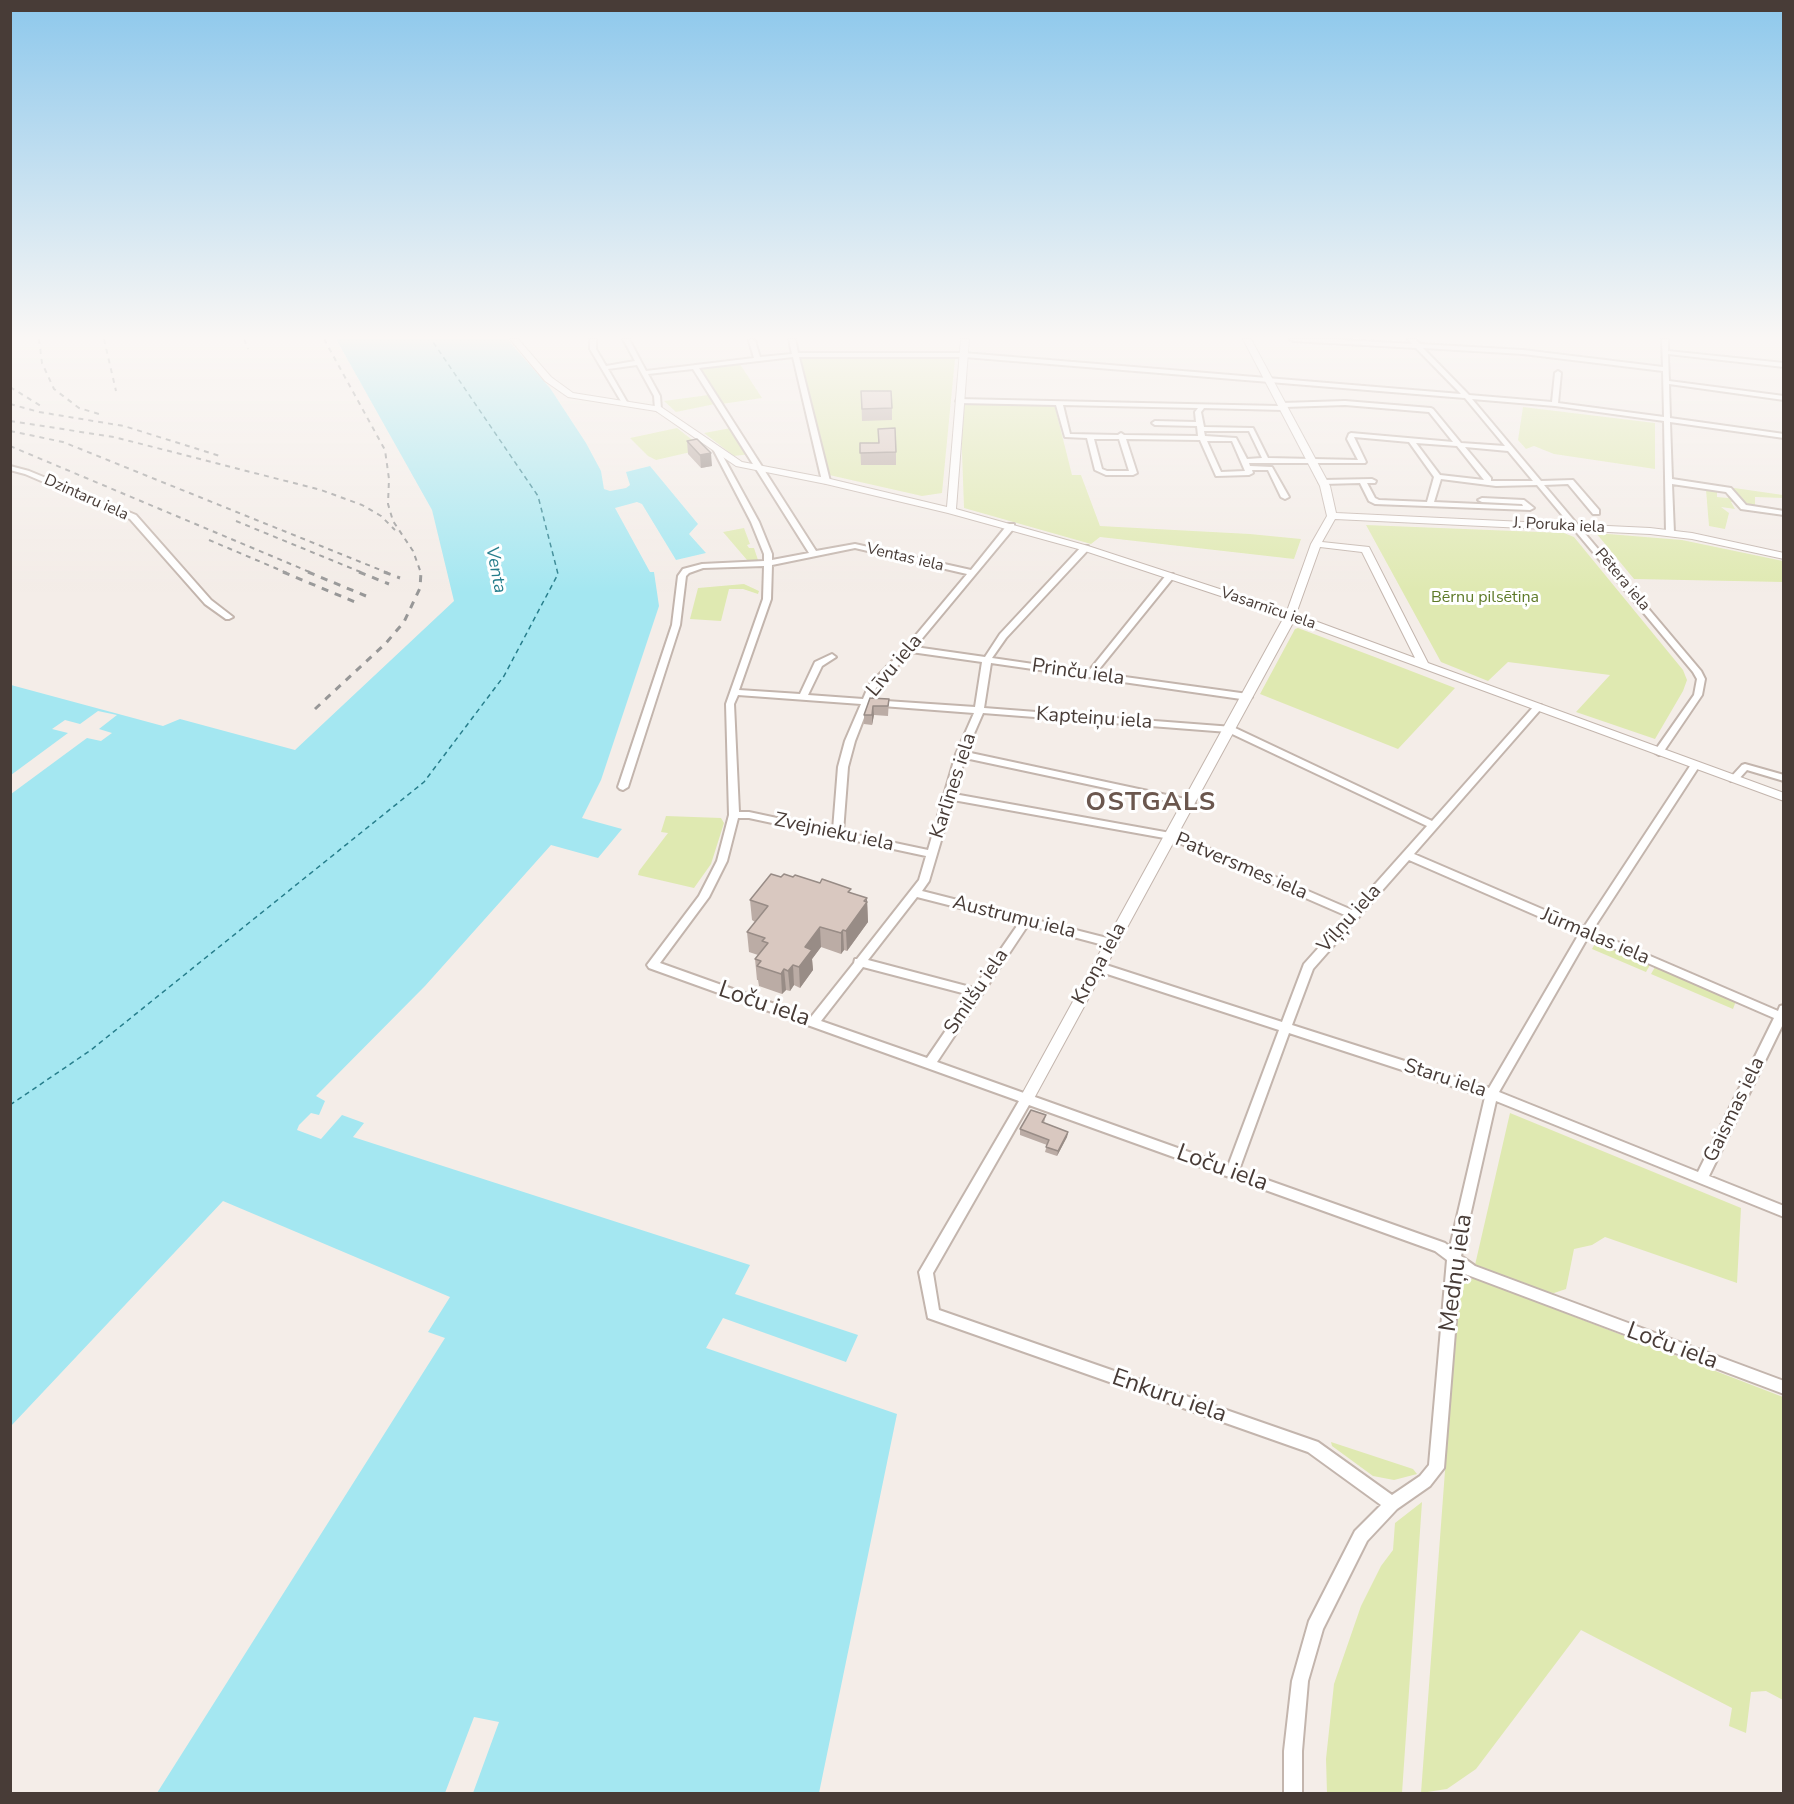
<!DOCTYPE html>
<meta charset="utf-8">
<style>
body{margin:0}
#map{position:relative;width:1794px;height:1804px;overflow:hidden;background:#f4ede8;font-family:"Nunito Sans",sans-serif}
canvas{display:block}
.frame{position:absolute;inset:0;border:12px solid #483c37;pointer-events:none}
</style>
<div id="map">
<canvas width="1794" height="1804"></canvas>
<div class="frame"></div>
</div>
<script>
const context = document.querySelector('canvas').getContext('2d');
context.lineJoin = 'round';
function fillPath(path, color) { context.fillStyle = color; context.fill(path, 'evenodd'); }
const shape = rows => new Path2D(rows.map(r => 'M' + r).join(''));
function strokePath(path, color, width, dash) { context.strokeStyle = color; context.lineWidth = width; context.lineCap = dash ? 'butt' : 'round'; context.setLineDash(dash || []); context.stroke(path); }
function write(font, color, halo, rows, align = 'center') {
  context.font = font + ' "Nunito Sans",sans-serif'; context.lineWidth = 6; context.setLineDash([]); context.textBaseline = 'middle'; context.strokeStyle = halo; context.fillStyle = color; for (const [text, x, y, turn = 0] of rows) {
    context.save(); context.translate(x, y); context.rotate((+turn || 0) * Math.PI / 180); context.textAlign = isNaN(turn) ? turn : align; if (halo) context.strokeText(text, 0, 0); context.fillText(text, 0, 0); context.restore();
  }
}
fillPath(shape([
 [955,359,942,493,922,496,829,475,801,359],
 [740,364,762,398,722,404,700,369],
 [708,395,715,404,676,412,664,401],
 [964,404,1043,404,1055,407,1072,475,1081,475,1100,526,1250,534,1301,539,1294,559,1100,537,1091,544,964,508,961,425],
 [1523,407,1655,423,1655,469,1554,454,1534,446,1526,449,1518,440],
 [677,428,704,449,656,460,648,456,630,438],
 [731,428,750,454,734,456,704,433],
 [1679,480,1783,495,1783,498,1755,497,1755,505,1749,505,1731,490,1734,489],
 [1690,487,1717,490,1717,497,1728,498,1727,493,1736,501,1731,502,1735,509,1721,507,1729,513,1725,529,1709,526,1706,490],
 [1366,525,1564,533,1574,537,1683,670,1687,680,1683,691,1655,739,1576,712,1610,675,1508,662,1488,681,1441,662],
 [744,528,750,544,747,545,749,548,754,548,758,560,747,560,723,532],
 [1596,533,1682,540,1783,561,1783,582,1634,579],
 [744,584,759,591,758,594,743,589,729,589,721,621,690,619,698,588],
 [1298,628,1380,659,1455,688,1398,749,1260,694,1295,629],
 [666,816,721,818,724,823,711,864,694,888,638,875,639,871,668,833,661,832],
 [1596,942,1650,965,1646,972,1592,949],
 [1655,967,1736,1001,1733,1009,1651,974],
 [1510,1113,1741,1208,1737,1283,1605,1237,1592,1245,1574,1249,1566,1289,1554,1293,1544,1292,1475,1265],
 [1474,1278,1783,1397,1783,1700,1766,1691,1751,1692,1746,1733,1729,1726,1732,1708,1581,1630,1476,1769,1447,1789,1421,1793,1459,1283],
 [1331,1442,1413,1469,1417,1474,1394,1480,1373,1476,1332,1446],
 [1422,1502,1402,1793,1327,1793,1326,1759,1334,1684,1361,1606,1381,1566,1393,1550,1395,1523]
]), '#dfe9b1');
fillPath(shape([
 [336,339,507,339,550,388,586,443,601,471,604,489,610,491,626,488,630,485,626,472,650,466,698,524,689,534,706,553,676,560,642,504,637,502,615,508,650,572,654,572,659,606,601,780,582,818,622,829,598,858,551,845,425,986,316,1096,325,1101,319,1115,311,1113,299,1125,297,1130,321,1139,342,1115,364,1123,353,1137,750,1265,735,1294,858,1335,846,1362,723,1318,706,1348,897,1414,819,1793,473,1793,499,1722,474,1717,445,1793,157,1793,445,1338,428,1332,450,1297,223,1201,11,1426,11,685,163,726,180,719,295,750,454,601,432,510]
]), '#a4e7f1');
fillPath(shape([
 [98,711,117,715,99,729,112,733,101,741,87,738,11,794,11,775,68,733,52,729,65,720,80,724]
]), '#f4ede8');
strokePath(shape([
 [10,1105,91,1050,424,782,504,676,558,574,538,496,431,339]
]), '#277e8c', 1.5, [5, 4]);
const minor = shape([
 [590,339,596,339,596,349,606,366,635,361,623,339,629,339,646,371,754,358,749,341,752,339,755,341,760,357,792,354,789,339,795,339,798,353,964,353,1461,394,1416,348,1293,341,1290,339,1328,339,1412,344,1408,339,1415,339,1420,344,1523,350,1663,367,1662,339,1668,339,1668,351,1784,363,1784,367,1668,354,1669,381,1784,396,1784,400,1669,384,1670,418,1784,434,1784,438,1670,422,1672,479,1731,488,1746,505,1784,511,1784,515,1741,509,1726,492,1672,484,1674,533,1670,535,1666,533,1664,421,1555,406,1472,399,1541,481,1573,480,1599,510,1599,514,1593,514,1568,484,1544,485,1701,671,1705,679,1702,695,1662,754,1659,755,1654,752,1694,695,1697,679,1693,672,1537,485,1496,486,1441,479,1434,502,1523,506,1522,504,1482,502,1478,500,1482,498,1524,500,1534,508,1530,510,1375,504,1369,501,1360,483,1323,484,1319,482,1323,480,1372,479,1376,481,1375,483,1367,483,1375,498,1379,500,1427,502,1434,477,1409,442,1354,437,1366,462,1365,463,1249,463,1250,466,1272,467,1289,497,1285,499,1281,497,1268,470,1252,470,1253,473,1249,475,1216,476,1200,440,1126,439,1137,473,1133,475,1106,475,1095,470,1087,438,1065,437,1056,405,959,403,956,401,959,399,1279,406,1280,404,1282,403,1345,401,1431,408,1433,409,1461,443,1505,446,1465,398,964,357,799,357,830,481,826,483,822,481,793,357,699,368,816,551,855,544,971,570,1008,524,1014,524,1014,528,915,647,985,657,1000,634,1082,546,1088,546,1088,550,1006,638,992,658,1088,672,1167,574,1173,574,1173,578,1096,673,1248,694,1252,697,1248,700,991,663,984,708,1233,727,1432,821,1535,705,1541,705,1541,709,1414,854,1584,927,1692,763,1698,763,1700,765,1592,931,1778,1011,1780,1006,1784,1005,1784,1022,1709,1176,1784,1206,1784,1217,1496,1101,1461,1256,1475,1266,1784,1381,1784,1394,1465,1274,1460,1270,1444,1468,1430,1486,1397,1509,1367,1541,1323,1629,1308,1681,1302,1751,1302,1794,1284,1794,1284,1751,1292,1681,1309,1621,1355,1531,1381,1505,1308,1452,928,1318,919,1272,1019,1101,649,968,647,965,699,896,717,861,729,815,726,704,763,599,764,566,703,568,689,573,686,576,680,625,628,787,623,790,620,789,618,787,672,625,678,576,683,569,702,564,764,561,764,554,751,522,713,449,714,448,719,449,759,522,772,554,772,560,809,553,693,369,648,374,660,396,661,409,658,411,655,409,654,396,637,365,608,369,627,402,622,403,590,349,590,339],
 [1423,348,1523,354,1663,371,1664,417,1558,403,1561,373,1558,371,1555,373,1552,402,1469,395,1423,348],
 [1063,405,1198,408,1195,412,1196,422,1155,421,1152,423,1155,425,1197,426,1198,436,1124,435,1121,433,1118,435,1070,434,1063,405],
 [1345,405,1429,412,1453,442,1351,433,1349,434,1347,439,1358,460,1268,458,1253,428,1204,427,1201,412,1204,408,1283,410,1285,409,1285,407,1345,405],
 [1204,431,1249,431,1262,458,1247,459,1236,438,1205,436,1204,431],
 [1094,439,1119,439,1129,471,1107,471,1102,469,1094,439],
 [1207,441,1232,441,1245,471,1221,472,1207,441],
 [1416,443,1457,446,1484,480,1440,475,1416,443],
 [1465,447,1508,451,1533,481,1491,481,1491,478,1465,447],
 [855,548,967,574,906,647,869,685,863,699,808,695,822,666,836,657,832,654,815,662,800,694,739,690,771,599,772,565,855,548],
 [911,652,982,662,975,707,871,700,876,688,911,652],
 [738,695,861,704,845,741,838,767,833,830,749,812,739,812,734,704,738,695],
 [869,705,974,713,956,754,928,850,843,832,848,767,855,741,869,705],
 [983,713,1228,732,1427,826,1352,910,1176,834,954,794,965,758,1190,806,1195,803,1190,800,966,752,983,713],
 [953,800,1170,839,1347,916,1304,964,1282,1022,1103,964,1095,964,1093,967,1095,970,1279,1030,1228,1166,937,1062,1028,925,1111,947,1116,943,1111,939,922,891,929,881,953,800],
 [738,818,749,818,926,856,919,880,857,959,855,959,854,963,811,1017,660,963,709,897,727,861,738,818],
 [1409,860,1579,934,1489,1088,1292,1025,1313,969,1409,860],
 [917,897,1019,923,974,988,868,960,917,897],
 [1588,937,1774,1018,1698,1172,1499,1092,1588,937],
 [863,967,970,995,927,1058,821,1021,863,967],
 [1289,1033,1485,1097,1450,1247,1445,1243,1239,1170,1289,1033],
 [1029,1105,1435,1251,1447,1260,1429,1465,1420,1476,1392,1495,1318,1442,939,1310,933,1273,1029,1105],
 [10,466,29,471,136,515,211,600,233,617,229,619,226,619,205,604,130,519,25,474,10,470,10,466],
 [1745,764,1784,775,1784,781,1747,770,1737,781,1731,781,1729,779,1731,777,1742,765,1745,764]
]);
const tertiary = shape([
 [510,339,518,339,551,377,573,393,661,407,742,462,826,478,947,507,961,339,969,339,956,509,1088,546,1287,611,1311,544,1327,516,1320,486,1243,339,1251,339,1330,486,1336,513,1650,528,1692,533,1784,553,1784,559,1692,539,1650,534,1335,519,1322,542,1369,547,1428,663,1784,793,1784,801,1294,621,1031,1104,1026,1106,1021,1104,1018,1100,1021,1096,1284,617,1082,550,948,513,826,484,736,466,656,411,568,397,545,381,510,339],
 [1320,547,1362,552,1415,658,1296,614,1320,547]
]);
strokePath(minor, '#c3b5ad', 4);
strokePath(tertiary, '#c3b5ad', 2);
fillPath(minor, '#fff');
fillPath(tertiary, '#fff');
strokePath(shape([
 [39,339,42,363,54,389,79,408,99,414],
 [104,339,116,391],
 [244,339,248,349],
 [324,339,385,450,389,479,388,504,393,521,413,551,421,573],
 [10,387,41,406],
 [10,404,39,412,124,426,223,457],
 [10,421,114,437,321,490,362,505,381,516,395,530],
 [10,431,63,442,388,573],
 [10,446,312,573],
 [236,521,363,573],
 [209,540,287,573]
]), '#979797', 2, [5, 5]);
strokePath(shape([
 [283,572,355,602],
 [308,572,366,596],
 [359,572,389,584],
 [384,572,400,578],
 [315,709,386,643,404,622,420,588,421,572]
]), '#979797', 3, [7, 7]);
fillPath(shape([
 [861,391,892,408,892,420,862,421],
 [878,429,896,452,896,465,861,465,860,443,878,443],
 [687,441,712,466,701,468,688,454],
 [870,698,889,699,888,716,874,715,872,725,864,724,864,715],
 [781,877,851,893,867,902,868,922,847,951,844,950,841,954,821,947,812,959,813,970,800,988,794,985,790,991,786,990,782,994,759,986,758,980,757,980,755,959,758,955,749,952,747,932,755,922,752,920,750,900],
 [1046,1115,1044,1123,1068,1132,1067,1137,1057,1156,1045,1152,1047,1145,1020,1135,1020,1129]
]), '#bbaca5');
fillPath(shape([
 [711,453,712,466,701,468,700,455],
 [873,706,874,715,872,725,872,715],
 [867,898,868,922,847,951,846,931],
 [820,927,821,947,812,959,813,970,800,988,799,967,805,947],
 [843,930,844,950,841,954,841,933],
 [793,965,794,985,790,991,788,971],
 [784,969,786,990,782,994,781,974],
 [1068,1132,1067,1137,1057,1156,1058,1151]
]), '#988c86');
const building = shape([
 [861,391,891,391,892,408,862,409,861,391],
 [895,428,896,452,860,453,860,443,879,443,878,429,895,428],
 [697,439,711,453,700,455,687,441,697,439],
 [870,698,889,699,888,706,873,706,872,715,864,715,870,698],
 [771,874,781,877,784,874,793,877,795,875,820,883,822,879,851,889,848,892,867,898,864,901,867,902,846,931,843,930,841,933,820,927,805,947,812,950,799,967,793,965,788,971,784,969,781,974,757,966,761,961,755,959,768,943,762,941,765,938,747,932,768,906,750,900,771,874],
 [1031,1110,1046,1115,1042,1122,1068,1132,1058,1151,1046,1147,1049,1140,1020,1129,1031,1110]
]);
fillPath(building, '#d9c8c0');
strokePath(building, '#988c86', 1.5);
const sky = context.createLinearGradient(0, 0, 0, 592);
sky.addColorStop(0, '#8dc8ec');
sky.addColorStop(0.57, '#faf7f5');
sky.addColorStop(1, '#faf7f500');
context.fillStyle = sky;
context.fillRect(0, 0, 1794, 592);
write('16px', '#483c37', '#fff', [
 ["Dzintaru iela",86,498,24],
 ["J. Poruka iela",1559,526,3],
 ["Ventas iela",905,558,13],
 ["Pētera iela",1622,580,50],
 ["Vasarnīcu iela",1268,609,19]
]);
write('16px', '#5e7a29', '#fff', [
 ["Bērnu pilsētiņa",1485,598]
]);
write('italic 18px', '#277e8c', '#fff', [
 ["Venta",495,570,79]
]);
write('20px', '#483c37', '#fff', [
 ["Līvu iela",895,666,-50],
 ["Prinču iela",1078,673,8],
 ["Kapteiņu iela",1094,719,4],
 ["Karlīnes iela",954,786,-72],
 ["Zvejnieku iela",834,833,12],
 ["Patversmes iela",1241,867,23],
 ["Austrumu iela",1014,918,14],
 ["Viļņu iela",1350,919,-48],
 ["Jūrmalas iela",1595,937,23],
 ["Kroņa iela",1100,964,-61],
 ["Smilšu iela",977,992,-56],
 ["Staru iela",1445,1079,18],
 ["Gaismas iela",1735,1110,-64]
]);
write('24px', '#483c37', '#fff', [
 ["Loču iela",764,1005,19],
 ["Loču iela",1222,1169,20],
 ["Medņu iela",1457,1273,-82],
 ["Loču iela",1672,1347,20],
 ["Enkuru iela",1169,1397,19]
]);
context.letterSpacing = '1.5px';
write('bold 26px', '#6b574e', '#fff', [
 ["OSTGALS",1151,804]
]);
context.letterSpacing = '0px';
</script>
